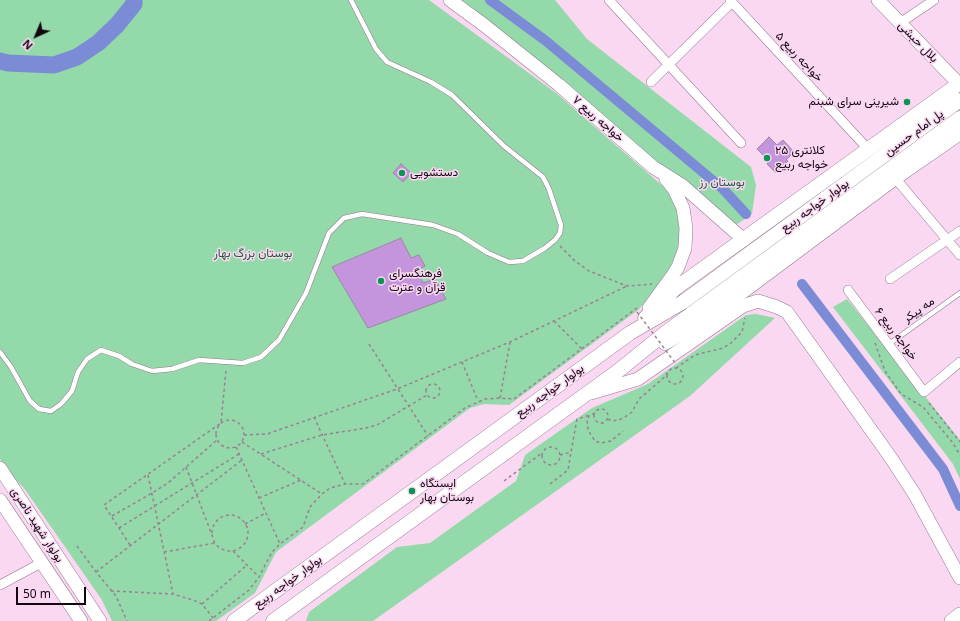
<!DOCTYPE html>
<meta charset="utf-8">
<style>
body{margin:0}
#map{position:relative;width:960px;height:621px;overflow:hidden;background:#fad8f2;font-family:"Noto Sans",sans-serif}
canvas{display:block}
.north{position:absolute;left:16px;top:16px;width:40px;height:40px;-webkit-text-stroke:3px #fad8f2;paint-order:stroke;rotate:224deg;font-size:11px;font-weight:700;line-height:16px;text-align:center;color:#120710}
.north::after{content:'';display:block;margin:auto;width:14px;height:18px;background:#120710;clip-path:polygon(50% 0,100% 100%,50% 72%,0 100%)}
.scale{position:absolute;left:16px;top:587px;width:70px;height:18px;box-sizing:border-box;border:2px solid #120710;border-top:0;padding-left:5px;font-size:12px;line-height:14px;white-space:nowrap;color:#120710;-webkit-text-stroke:3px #fad8f2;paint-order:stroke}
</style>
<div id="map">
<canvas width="960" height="621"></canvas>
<div class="north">N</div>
<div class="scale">50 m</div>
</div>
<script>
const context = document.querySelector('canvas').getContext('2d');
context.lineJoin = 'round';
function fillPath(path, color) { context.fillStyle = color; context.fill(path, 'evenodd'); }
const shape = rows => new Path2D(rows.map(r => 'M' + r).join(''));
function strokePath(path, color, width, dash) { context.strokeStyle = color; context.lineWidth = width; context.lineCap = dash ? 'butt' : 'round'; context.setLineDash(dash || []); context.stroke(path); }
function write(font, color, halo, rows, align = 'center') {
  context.font = font + ' "Noto Sans",Vazirmatn,sans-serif'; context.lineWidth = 3; context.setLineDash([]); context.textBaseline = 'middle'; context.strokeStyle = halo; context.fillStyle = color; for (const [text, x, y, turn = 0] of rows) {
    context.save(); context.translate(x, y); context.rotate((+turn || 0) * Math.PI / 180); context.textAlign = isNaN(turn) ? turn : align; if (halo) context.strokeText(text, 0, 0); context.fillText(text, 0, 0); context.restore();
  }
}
fillPath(shape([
 [0,0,429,0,556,93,665,188,680,212,683,237,673,266,660,287,638,310,509,405,484,404,470,408,276,552,255,593,216,621,112,621,102,600,24,488,11,475,0,459],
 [460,0,555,0,587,39,751,167,756,185,752,214,736,225,726,227],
 [847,299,960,440,960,479,953,464,833,307],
 [756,314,775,318,690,396,373,621,306,621,309,612,397,547,430,543,516,481,525,455,592,408,648,384,746,315]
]), '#93d9a9');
strokePath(shape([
 [490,0,546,41,723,189,746,214],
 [802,284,943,469,960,506]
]), '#7b8bd6', 10);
strokePath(shape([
 [0,61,8,63,54,65,77,57,98,43,117,25,134,4,134,0]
]), '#7b8bd6', 17);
const building = shape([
 [769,137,777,145,783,140,794,152,786,160,788,161,776,173,767,164,769,161,757,149,769,137],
 [401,164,411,173,403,182,393,173,401,164],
 [401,238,411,258,419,255,425,266,417,270,423,283,435,279,446,299,368,328,332,267,401,238]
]);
fillPath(building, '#c494dc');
strokePath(building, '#9c87a7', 1);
const lane = shape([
 [889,344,960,293],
 [0,352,11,367,30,401,39,409,51,411,61,404,72,391,78,372,87,359,101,350,119,356,132,364,152,371,172,369,199,360,243,363,261,357,279,340,306,293,329,233,344,218,362,214,433,225,458,234,488,253,509,262,523,261,545,248,555,240,560,233,561,225,549,189,543,177,504,146,452,95,431,82,387,62,376,49,351,0]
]);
const street = shape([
 [609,0,741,143],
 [730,0,868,149],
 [900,23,934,0],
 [651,82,732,2],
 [895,178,960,255],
 [890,279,960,231],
 [848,290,924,392,960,362],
 [0,585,41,563]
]);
const secondary = shape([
 [450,0,484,25,559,85,653,167,683,186,744,240],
 [878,0,959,84],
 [649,308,673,275,678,267,685,248,686,228,683,208,674,189,666,179],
 [591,393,638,379,743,306,758,301,777,307,787,312,891,458,915,495,960,578],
 [0,468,100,621],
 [0,500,81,621],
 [951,621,960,614]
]);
const primary = shape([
 [645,318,676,288,960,83],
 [665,343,706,319,895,178,960,133],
 [234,621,630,333,683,302,960,100],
 [273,621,618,371,665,333,960,118]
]);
strokePath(lane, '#95778f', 5.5);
strokePath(street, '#95778f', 10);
strokePath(secondary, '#95778f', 14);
strokePath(primary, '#95778f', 15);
strokePath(shape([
 [560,246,575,261,589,271,627,286,652,284],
 [554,321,582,349],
 [875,343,885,371,901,394,923,407,953,443,960,455],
 [369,344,428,436],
 [462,362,478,401],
 [676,368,695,355,723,348,730,344,742,332,745,318],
 '667 376a8 8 0 1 1 16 0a8 8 0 1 1-16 0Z',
 '426 391a7 7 0 1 1 14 0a7 7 0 1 1-14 0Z',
 [500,398,510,342],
 [929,403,960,442],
 '594 416a7 7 0 1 1 14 0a7 7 0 1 1-14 0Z',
 [595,413,590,415,587,419,588,430,595,441,601,443,611,441,623,431],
 [314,417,345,484],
 [608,419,612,421,619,420,625,417,632,412,639,399,667,375,666,372],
 '216 434a14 14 0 1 1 28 0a14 14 0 1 1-28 0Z',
 [244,435,267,434,397,389,510,342,627,286],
 [242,442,322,494],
 '542 456a9 9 0 1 1 18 0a9 9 0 1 1-18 0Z',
 [236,447,280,544],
 [261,454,322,435,366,428,377,425,427,395],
 [560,455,571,452,577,419,590,415],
 [186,467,212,535],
 [148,475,173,594],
 [504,481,542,453],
 [550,484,568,470,571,452],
 [259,498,301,480],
 '212 533a18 18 0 1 1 36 0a18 18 0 1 1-36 0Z',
 [112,516,152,493,168,483,217,440],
 [245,524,266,513],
 [119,528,239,454],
 [130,545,104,505,221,423,226,370],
 [77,546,96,572,116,596,127,621],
 [233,551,259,577],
 [164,552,215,543],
 [96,572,242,460],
 [111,591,173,594,193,600,202,604,213,618],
 [202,604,247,565],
 [209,621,249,590,259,577,272,552,280,544,303,527,310,507,322,494,330,488,345,484,363,484,465,408,485,399,500,398,514,399,637,308]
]), '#998093', 1.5, [3, 3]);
strokePath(lane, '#fff', 4.5);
strokePath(street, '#fff', 9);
strokePath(secondary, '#fff', 13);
strokePath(primary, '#fff', 14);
strokePath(shape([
 [637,312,676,364]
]), '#998093', 1.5, [3, 3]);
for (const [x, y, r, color] of [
 [907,102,4,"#0d9352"],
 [767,158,4,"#0d9352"],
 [402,173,4,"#0d9352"],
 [381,281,4,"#0d9352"],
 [412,491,4,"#0d9352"]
]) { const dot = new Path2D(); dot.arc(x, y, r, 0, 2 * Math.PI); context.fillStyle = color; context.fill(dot); strokePath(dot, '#fad8f2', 1.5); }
write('12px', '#120710', '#fad8f2', [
 ["بلال حبشی",918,42,46],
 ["خواجه ربیع ۵",799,57,47],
 ["خواجه ربیع ۷",598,119,41],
 ["پل امام حسین",914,133,-36],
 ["بولوار خواجه ربیع",815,206,-36],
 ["مه پیکر",919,310,-35],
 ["خواجه ربیع ۶",896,334,53],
 ["بولوار خواجه ربیع",550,391,-36],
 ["بولوار شهید ناصری",37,525,57],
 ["بولوار خواجه ربیع",288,582,-36]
]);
write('12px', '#120710', '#fad8f2', [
 ["شیرینی سرای شبنم",899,102,"right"],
 ["کلانتری ٢۵",775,151],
 ["خواجه ربیع",775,165],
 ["دستشویی",410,173],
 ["فرهنگسرای",389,274],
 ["قرآن و عترت",389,288],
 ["ایستگاه",420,484],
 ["بوستان بهار",420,498]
], 'left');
write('12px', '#1f5b37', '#fad8f2', [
 ["بوستان رز",722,183],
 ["بوستان بزرگ بهار",253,254]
]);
</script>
